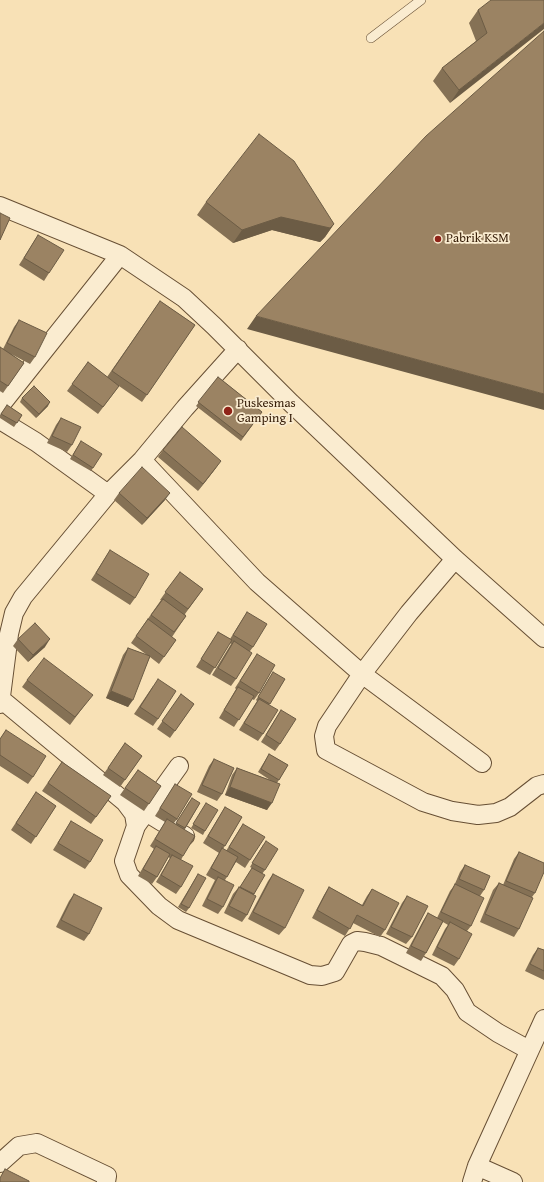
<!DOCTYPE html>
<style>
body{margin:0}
canvas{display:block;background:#f8e1b6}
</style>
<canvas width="544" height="1182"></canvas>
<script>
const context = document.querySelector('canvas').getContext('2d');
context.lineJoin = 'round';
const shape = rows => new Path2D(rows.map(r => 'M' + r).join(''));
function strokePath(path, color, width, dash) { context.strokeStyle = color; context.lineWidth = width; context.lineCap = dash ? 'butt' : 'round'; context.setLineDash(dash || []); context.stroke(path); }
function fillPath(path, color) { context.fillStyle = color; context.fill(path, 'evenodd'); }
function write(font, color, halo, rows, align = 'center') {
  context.font = font + ' "Gentium Book Plus",serif'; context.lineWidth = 3.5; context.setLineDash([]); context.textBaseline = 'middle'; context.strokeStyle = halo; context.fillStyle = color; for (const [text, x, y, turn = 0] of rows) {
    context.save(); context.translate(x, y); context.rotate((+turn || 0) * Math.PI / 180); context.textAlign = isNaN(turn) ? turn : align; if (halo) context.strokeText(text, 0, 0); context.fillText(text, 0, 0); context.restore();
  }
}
const lane = shape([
 [371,38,421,0]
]);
const street = shape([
 [0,206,120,255,184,298,214,326,291,403,455,559,544,638],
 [0,406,120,255],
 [0,420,36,442,108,494,142,460,185,408,238,349],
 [142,460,257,582,362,674,482,763],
 [455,559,409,613,362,674,327,726,324,736,326,750,423,802,452,811,478,815,496,813,510,807,537,786,544,784],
 [2,700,125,802,134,814,136,826,124,861,129,875,159,906,178,920,310,975,322,976,335,972,351,944,357,941,365,942,381,946,442,976,455,990,467,1012,498,1033,529,1050],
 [0,704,9,634,14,613,23,597,108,494],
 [146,812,185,836],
 [136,826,179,766],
 [0,1163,19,1146,37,1143,107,1176,106,1182],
 [477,1166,513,1182],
 [472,1182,477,1166,544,1019]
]);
strokePath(lane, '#674f34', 10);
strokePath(street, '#674f34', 20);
strokePath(lane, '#faecd0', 9);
strokePath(street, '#faecd0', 18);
fillPath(shape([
 [544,0,450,103,433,81,442,68,476,41,469,23,478,10],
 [206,202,334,224,325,237,320,242,272,230,233,243,197,215],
 [38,235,49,273,44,281,19,265],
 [160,301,195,325,142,402,119,386,98,414,67,391,88,362,107,377],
 [19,320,35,357,30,364,11,354,24,363,3,393,0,391,0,347,3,349,14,327],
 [218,377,262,412,241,441,196,406],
 [22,398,48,406,36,418,20,402],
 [7,405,22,415,14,427,0,418,0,415],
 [61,418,72,445,67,452,47,443,56,425],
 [81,441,93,468,91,471,70,459],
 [163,450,216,468,198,491,158,457],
 [119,493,165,500,142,525,114,500],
 [110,550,135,598,130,605,91,580],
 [180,572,203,589,185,614,186,616,172,637,176,640,159,664,150,657,128,707,106,698,123,655,128,648,147,655,131,643,161,600,160,600],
 [247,612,253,647,250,651,236,679,231,686,212,675,231,644,230,643,210,675,196,667,218,632,230,639],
 [18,639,45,647,28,662,13,646],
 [257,654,259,693,254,700,252,699,234,727,219,718,236,689,235,688],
 [271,676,285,679,269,705,263,734,258,741,239,730,257,701,256,700],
 [27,680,87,702,70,725,22,687],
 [153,686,158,719,153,726,134,714],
 [181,694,194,704,170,738,157,729],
 [281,710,280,744,275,751,261,742],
 [6,730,33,777,28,784,0,766,0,739],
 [125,743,142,756,120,787,103,775],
 [269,754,288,765,277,783,267,810,225,795,232,775,237,768,270,780,258,772],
 [214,759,222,794,217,801,197,792,209,766],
 [62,762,111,796,91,824,42,791],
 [138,770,161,786,144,811,120,795],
 [175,784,177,819,174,823,176,824,189,802,200,803,185,829,183,856,181,860,181,887,176,894,156,882,170,858,168,857,157,877,152,884,138,876,154,849,150,846,165,822,155,816],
 [36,792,56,806,31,844,11,830],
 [204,807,205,831,203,835,191,828],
 [225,807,242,817,223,849,226,851,243,824,250,860,245,868,236,862,225,880,223,907,218,914,202,906,215,880,206,875,219,853,203,843],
 [71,821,90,862,85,869,53,850],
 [263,845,265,870,262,874,254,894,247,915,242,922,224,913,233,894,239,887,240,887,252,868,250,867],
 [519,852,535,893,532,897,519,929,514,937,480,922,493,890,499,883,503,885,514,859],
 [465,865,484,890,480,896,471,926,467,931,459,959,454,966,432,955,445,929,448,925,443,922,426,953,421,961,406,953,423,921,428,913,437,918,450,891,454,886,460,872],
 [198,874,189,908,186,912,178,907],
 [273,874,285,928,279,935,248,919,268,881],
 [329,887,362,905,367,896,372,889,385,930,380,937,353,923,345,936,312,918,324,895],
 [74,894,89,934,84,941,56,927,69,901],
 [407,896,412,937,406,944,386,934,402,903],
 [538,948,544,950,544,980,525,971,533,955]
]), '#857155');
fillPath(shape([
 [544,23,544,29,450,103,459,90],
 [281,217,334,224,325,237,320,242,272,230,233,243,242,230],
 [256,316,544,394,544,410,247,329],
 [50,402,48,406,36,418,39,414],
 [221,461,216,468,198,491,203,484],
 [170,493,165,500,142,525,147,518],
 [50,639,45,647,28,662,33,655],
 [111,691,133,700,128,707,106,698],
 [230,787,272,803,267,810,225,795]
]), '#6c5c45');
const building = shape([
 [491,0,544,0,544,23,459,90,442,68,487,33,478,10,491,0],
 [544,31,544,394,256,316,426,136,544,31],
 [259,134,294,161,334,224,330,228,281,217,242,230,206,202,259,134],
 [0,213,10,218,0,240,0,213],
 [38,235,64,250,49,273,24,258,38,235],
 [160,301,195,325,147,395,112,371,160,301],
 [19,320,47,333,35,357,7,343,19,320],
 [0,347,24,363,8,386,0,381,0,347],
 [88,362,119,386,103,407,72,384,88,362],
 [218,377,262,412,243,437,198,402,218,377],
 [34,386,50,402,39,414,22,398,34,386],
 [7,405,22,415,17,423,1,414,7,405],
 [61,418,81,427,72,445,52,436,61,418],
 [182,427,221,461,203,484,163,450,182,427],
 [81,441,102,454,93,468,73,455,81,441],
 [142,467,170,493,147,518,119,493,142,467],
 [110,550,149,574,135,598,96,573,110,550],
 [180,572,203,589,188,609,165,592,180,572],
 [163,599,186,616,174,632,151,615,163,599],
 [247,612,267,624,253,647,233,635,247,612],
 [148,619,176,640,164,657,136,636,148,619],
 [35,623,50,639,33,655,18,639,35,623],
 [218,632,232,640,215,668,201,659,218,632],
 [234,641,252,653,236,679,218,668,234,641],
 [128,648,150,656,133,700,111,691,128,648],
 [257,654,275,665,259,693,240,681,257,654],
 [44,658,93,695,75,717,27,680,44,658],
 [273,672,285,679,270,704,258,697,273,672],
 [158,679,176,691,158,719,140,707,158,679],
 [238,687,254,696,239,720,224,710,238,687],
 [181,694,194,704,175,731,162,721,181,694],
 [259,699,278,710,263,734,244,723,259,699],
 [281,710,296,719,280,744,266,735,281,710],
 [6,730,46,756,33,777,0,755,0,739,6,730],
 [125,743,142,756,125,780,108,768,125,743],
 [269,754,288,765,279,780,261,769,269,754],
 [214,759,234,768,222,794,202,785,214,759],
 [62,762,111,796,96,817,48,783,62,762],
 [237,768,280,784,272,803,230,787,237,768],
 [138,770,161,786,149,804,125,788,138,770],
 [175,784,192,794,177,819,160,808,175,784],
 [36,792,56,806,36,837,16,823,36,792],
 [192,798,200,803,185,828,176,823,192,798],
 [206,803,218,810,205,831,193,824,206,803],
 [225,807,242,817,225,846,208,836,225,807],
 [167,819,195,836,183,856,155,839,167,819],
 [71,821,103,840,90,862,58,843,71,821],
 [243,824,265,837,250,860,229,847,243,824],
 [266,841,278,849,265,870,252,863,266,841],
 [156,846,170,854,157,877,143,869,156,846],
 [222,848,238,857,227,877,211,868,222,848],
 [519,852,544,863,544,872,535,893,506,881,519,852],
 [172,855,193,866,181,887,161,875,172,855],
 [465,865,490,876,484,890,459,879,465,865],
 [252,868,265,875,254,894,240,887,252,868],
 [198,874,206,878,189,908,181,904,198,874],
 [273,874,304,890,285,928,253,912,273,874],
 [218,877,234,885,223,907,207,899,218,877],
 [499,883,533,898,519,929,485,914,499,883],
 [455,884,484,898,471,926,441,912,455,884],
 [239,887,256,896,247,915,229,906,239,887],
 [329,887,363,906,372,889,399,903,385,930,357,915,350,929,317,910,329,887],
 [74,894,102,908,89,934,61,920,74,894],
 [407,896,428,906,412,937,391,927,407,896],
 [428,913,443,921,426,953,411,946,428,913],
 [450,922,472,934,459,959,437,947,450,922],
 [538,948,544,950,544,971,530,964,538,948],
 [5,1169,29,1181,29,1182,0,1182,0,1178,5,1169]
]);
fillPath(building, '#9b8363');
strokePath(building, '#6c5c45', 1);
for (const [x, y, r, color] of [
 [438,239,4,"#8f2418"],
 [228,411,5,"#8f2418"]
]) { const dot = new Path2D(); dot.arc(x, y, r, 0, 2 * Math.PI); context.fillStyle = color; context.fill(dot); strokePath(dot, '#faecd0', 1.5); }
write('13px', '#371e09', '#faecd0', [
 ["Pabrik KSM",446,239],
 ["Puskesmas",237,404],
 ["Gamping I",237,419]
], 'left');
</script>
